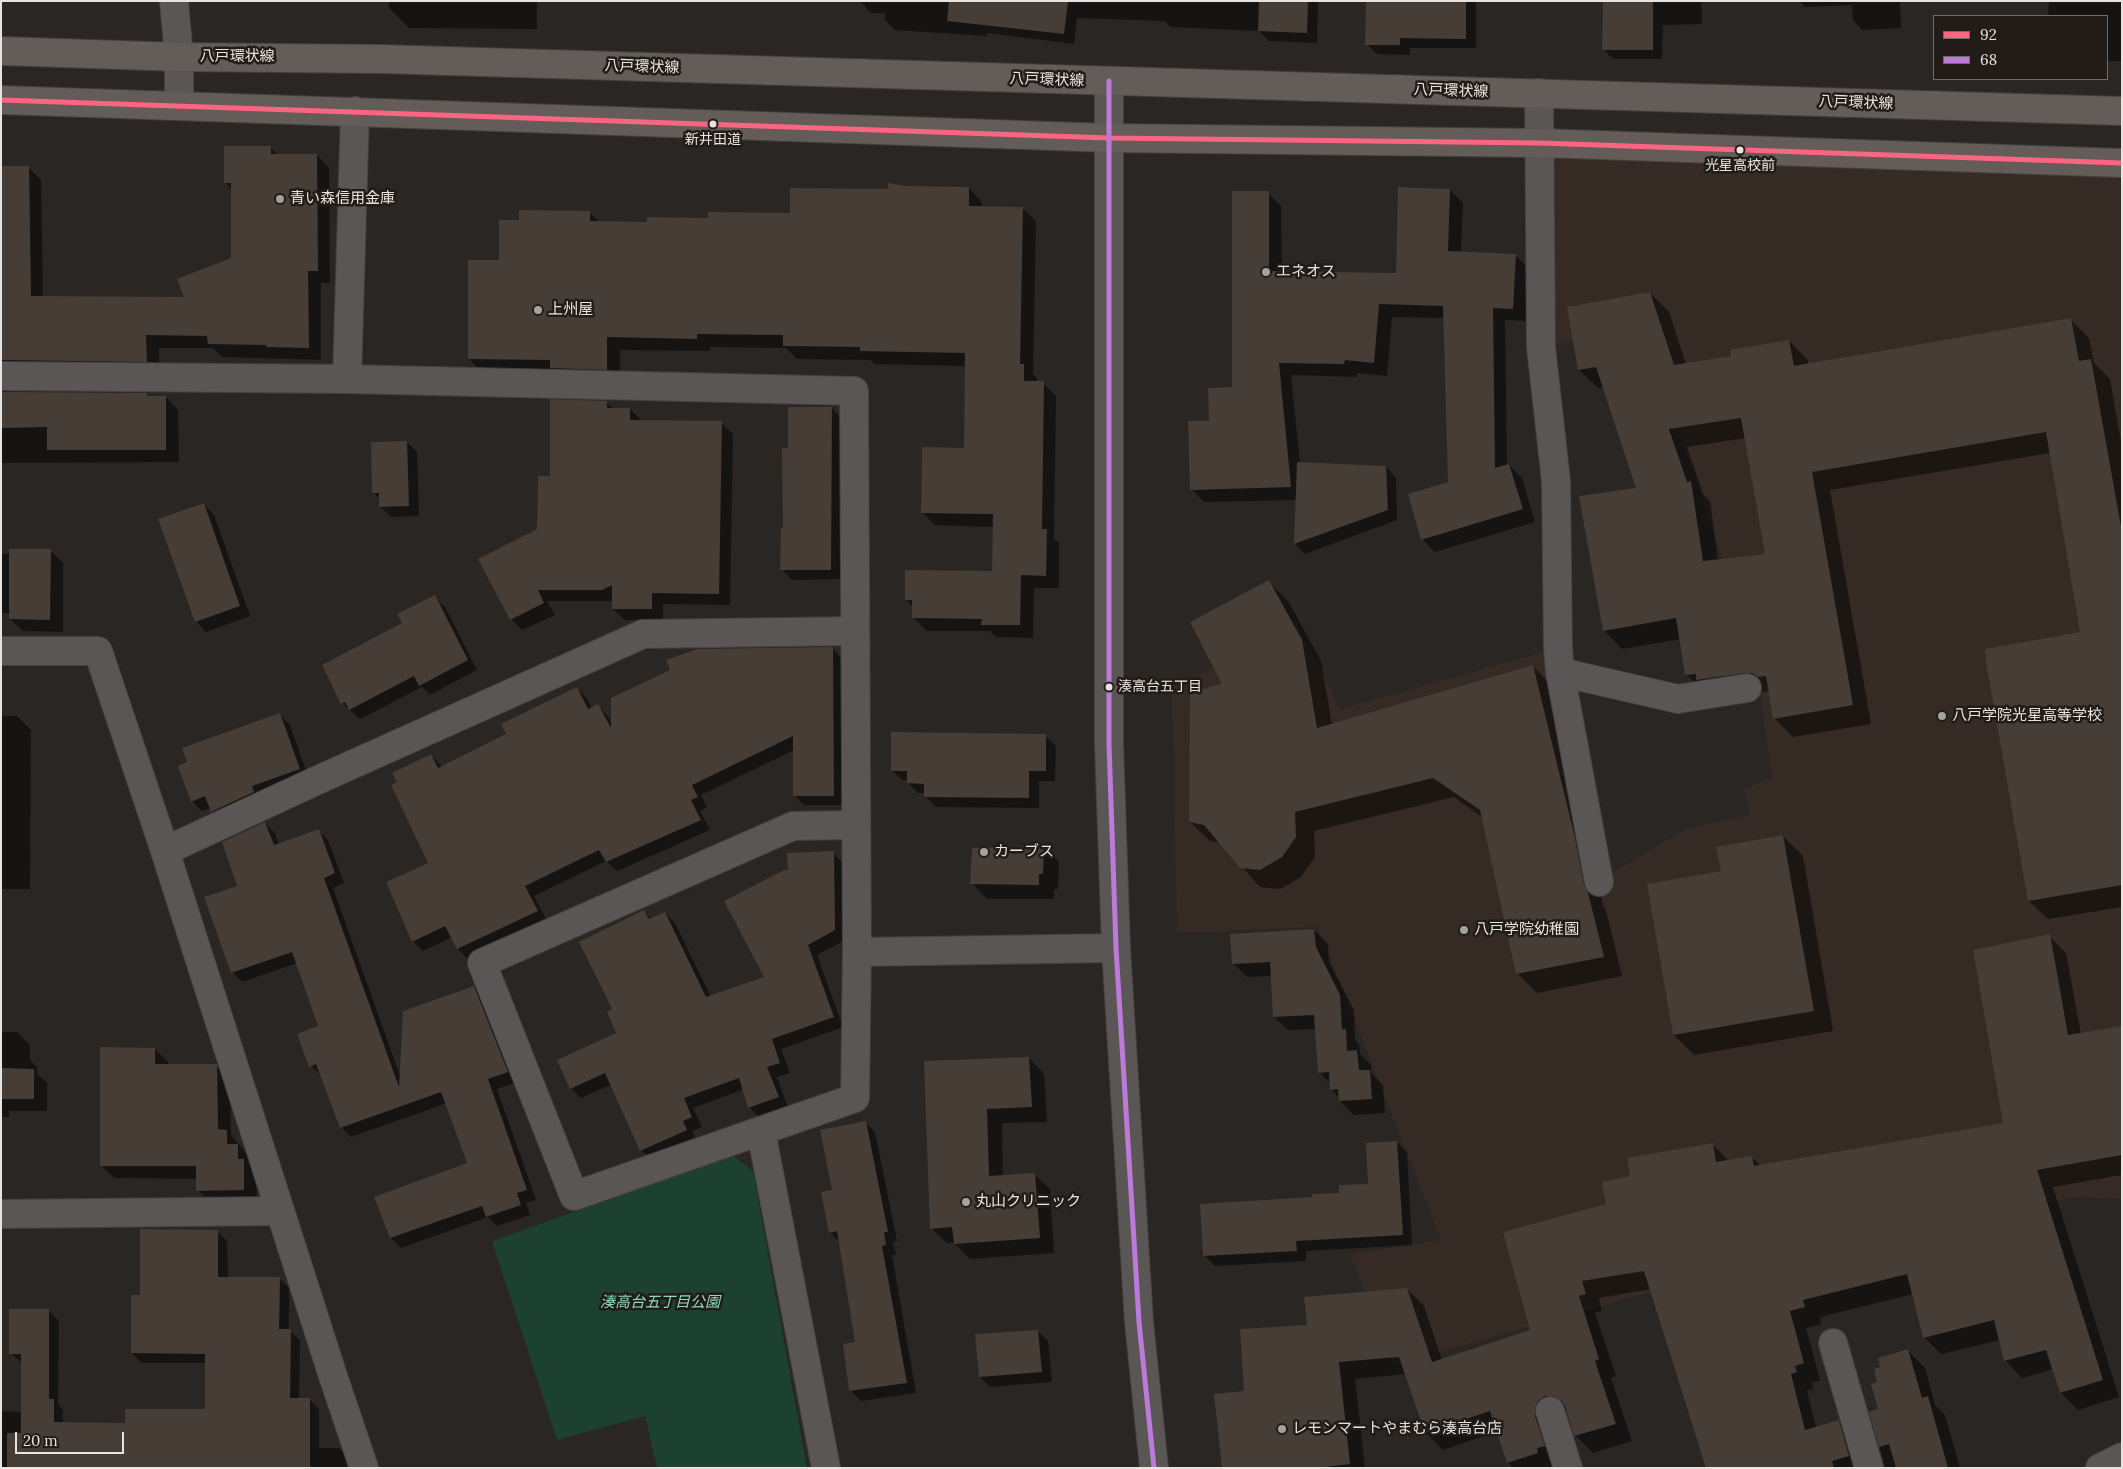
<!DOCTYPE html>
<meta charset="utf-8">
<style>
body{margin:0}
#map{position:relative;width:2123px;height:1469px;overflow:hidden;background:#292624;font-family:Lora,serif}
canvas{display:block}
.frame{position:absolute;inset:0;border:2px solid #e7e3e0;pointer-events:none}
.legend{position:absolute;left:1933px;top:15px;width:175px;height:65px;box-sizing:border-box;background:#221c18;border:1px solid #716c68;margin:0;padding:6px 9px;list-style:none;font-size:15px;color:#e7e3e0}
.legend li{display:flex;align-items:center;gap:10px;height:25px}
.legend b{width:25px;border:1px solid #716c68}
.scale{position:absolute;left:15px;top:1432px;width:109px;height:22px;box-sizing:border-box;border:2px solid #e7e3e0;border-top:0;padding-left:6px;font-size:15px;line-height:18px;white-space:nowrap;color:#e7e3e0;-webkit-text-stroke:4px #221c18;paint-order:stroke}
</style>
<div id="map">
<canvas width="2123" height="1469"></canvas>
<div class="frame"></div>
<ul class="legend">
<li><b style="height:6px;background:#fa6682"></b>92</li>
<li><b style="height:6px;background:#bd7bd9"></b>68</li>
</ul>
<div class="scale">20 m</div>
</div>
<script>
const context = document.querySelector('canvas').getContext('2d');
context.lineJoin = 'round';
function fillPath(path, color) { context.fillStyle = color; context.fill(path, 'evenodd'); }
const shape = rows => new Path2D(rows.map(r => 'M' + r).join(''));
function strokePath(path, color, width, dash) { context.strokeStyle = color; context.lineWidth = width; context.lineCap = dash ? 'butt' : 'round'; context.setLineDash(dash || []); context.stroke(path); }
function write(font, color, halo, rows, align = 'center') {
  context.font = font + ' Lora,"Noto Sans JP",serif'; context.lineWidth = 5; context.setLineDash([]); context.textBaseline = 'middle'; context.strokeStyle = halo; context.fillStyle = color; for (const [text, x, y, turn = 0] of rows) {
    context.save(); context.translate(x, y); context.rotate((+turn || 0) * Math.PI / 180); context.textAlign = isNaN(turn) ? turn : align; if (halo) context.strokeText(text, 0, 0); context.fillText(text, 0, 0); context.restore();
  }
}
fillPath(shape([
 [1540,143,2122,163,2122,1199,2080,1197,1869,1230,1394,1365,1350,1254,1441,1240,1318,927,1177,933,1172,688,1297,625,1340,709,1558,648,1599,881,1687,828,1750,815,1744,789,1772,778,1754,653,1645,329,1541,347]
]), '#352a24');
fillPath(shape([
 [733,1156,753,1171,807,1468,657,1468,645,1416,557,1440,492,1241]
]), '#1c4031');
fillPath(shape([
 [389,1,537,1,537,29,409,28,389,8],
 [860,1,1318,1,1317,43,1269,41,1259,31,1170,27,1165,21,1077,18,1074,44,987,33,987,36,895,30,885,20,885,13,871,13],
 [1367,1,1476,1,1476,48,1410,48,1410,55,1377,54,1367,44],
 [1604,1,1701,1,1702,24,1663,25,1662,59,1613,59,1603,49],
 [1799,1,1900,1,1901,28,1862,30,1853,20,1852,5,1805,7],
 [2049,1,2122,1,2122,61,2107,61,2107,72,2107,16,2048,16],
 [270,147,278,155,317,155,329,168,330,283,321,283,321,360,222,357,213,348,159,348,159,374,1,380,1,167,28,167,41,180,43,297,185,298,232,259,232,190,226,183],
 [905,187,969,188,982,202,982,207,1022,208,1036,221,1033,374,1037,378,1037,382,1043,383,1056,396,1054,538,1059,543,1059,588,1034,588,1033,638,996,637,990,631,927,631,913,617,913,607,906,599,993,572,994,527,935,525,922,512,966,449,966,366,875,364,870,360,797,359,786,348,710,347,710,351,620,350,620,382,482,372,469,359,500,261,520,222,589,212,599,222,649,223,791,214],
 [1450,190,1463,203,1461,253,1515,255,1528,268,1526,321,1505,320,1507,466,1509,465,1522,478,1535,522,1435,552,1422,539,1449,483,1445,318,1392,317,1387,376,1357,373,1357,377,1291,375,1300,463,1386,467,1396,478,1397,520,1305,554,1295,544,1297,500,1204,502,1191,489,1211,422,1234,389,1268,193,1281,206,1282,272,1397,274],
 [1650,293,1669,312,1686,364,1732,357,1789,341,1808,360,1808,365,2071,320,2089,338,2094,363,2110,379,2122,448,2122,907,2048,919,2029,901,2082,633,2050,453,1830,490,1871,724,1793,737,1774,718,1770,691,1716,698,1705,693,1687,675,1681,639,1622,649,1604,630,1637,489,1604,387,1598,388,1579,370],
 [1746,438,1767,555,1718,560,1710,501,1703,494,1687,447],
 [1,393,147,394,149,397,166,397,178,410,179,462,1,463],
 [606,402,614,409,630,409,641,420,721,423,733,434,730,605,663,604,663,620,625,620,613,609,613,601,547,601,555,615,522,630,511,619,538,530,551,477],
 [832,408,842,419,841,579,792,580,782,569,789,449],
 [407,442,417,452,419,516,391,517,381,507,380,499,373,492],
 [204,504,214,515,250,616,206,632,196,621],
 [50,550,63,563,63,632,23,631,10,619,10,613,1,613,1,554],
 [1268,581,1288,601,1321,661,1332,725,1533,666,1552,686,1594,859,1603,905,1607,914,1622,976,1537,993,1517,973,1482,817,1454,797,1314,831,1315,857,1301,877,1280,889,1260,887,1221,843,1210,841,1190,822,1224,684],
 [434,597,445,607,477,670,430,695,422,687,360,719,342,703],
 [832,648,842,658,844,805,804,805,794,795,794,750,701,795,707,807,700,811,710,830,617,871,606,861,534,896,547,921,468,959,458,949,452,937,423,951,413,941,430,863,431,755,442,767,508,735,577,688,587,698,592,709,598,706,608,716,612,724],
 [280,715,290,725,309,779,222,822,211,808,202,811,192,801],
 [1,716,17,716,31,730,30,889,1,889],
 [1045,736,1056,746,1055,781,1039,781,1039,808,936,807,926,797,926,793,918,793,908,783,908,780,902,780,892,770],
 [265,823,275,833,279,845,318,830,328,840,344,883,333,888,400,1076,474,987,484,997,517,1082,497,1089,536,1200,526,1203,530,1215,497,1226,488,1217,401,1248,391,1238,376,1197,468,1164,447,1103,351,1137,341,1127,322,1075,311,1066,320,1027,297,963,242,982,233,972,206,898,238,886],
 [1783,836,1803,856,1833,1031,1694,1055,1674,1035,1722,872],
 [1043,847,1059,862,1058,889,1054,889,1054,899,987,899,972,883],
 [833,853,843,863,845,940,817,955,843,1027,781,1049,790,1073,777,1077,788,1108,760,1118,750,1108,744,1089,693,1108,702,1127,692,1131,696,1140,651,1160,641,1150,612,1084,581,1098,571,1088,618,1033,614,1010,644,911,652,919,665,913,675,923,711,997,765,978,789,871],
 [1314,930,1328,944,1329,962,1354,1010,1355,1040,1359,1044,1360,1054,1371,1065,1371,1073,1383,1085,1385,1113,1354,1115,1340,1101,1340,1098,1331,1089,1331,1084,1319,1072,1316,1029,1288,1030,1274,1017,1272,976,1247,977,1233,963],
 [2049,936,2066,953,2081,1034,2122,1027,2122,1175,2053,1187,2119,1397,2078,1410,2061,1393,2053,1369,2022,1378,2005,1360,2000,1340,1941,1354,1924,1337,1913,1294,1820,1317,1821,1324,1806,1328,1820,1380,1812,1383,1813,1389,1807,1391,1816,1428,1839,1421,1856,1438,1864,1468,1708,1468,1651,1289,1599,1298,1602,1311,1595,1313,1616,1376,1611,1378,1632,1441,1593,1453,1576,1436,1568,1412,1562,1413,1554,1468,1513,1468,1508,1462,1498,1431,1443,1450,1426,1433,1406,1374,1355,1379,1365,1468,1223,1468,1245,1392,1308,1326,1407,1289,1424,1306,1442,1360,1532,1331,1607,1205,1631,1177,1713,1145,1729,1161,1752,1157,1761,1166,2005,1124],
 [1,1032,17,1032,30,1045,30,1060,37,1067,37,1074,47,1083,47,1111,9,1111,9,1117,1,1117],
 [155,1049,168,1062,168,1065,216,1066,230,1079,231,1135,251,1159,251,1167,256,1173,257,1203,211,1204,198,1190,198,1179,114,1178,101,1165],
 [1029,1058,1044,1074,1047,1122,1002,1123,1003,1176,1034,1174,1050,1189,1054,1253,970,1259,954,1243,947,1243,931,1228,925,1062],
 [865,1122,875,1132,897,1241,893,1242,896,1255,892,1255,916,1393,861,1401,851,1391,856,1343,841,1243,830,1233,834,1191],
 [1397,1142,1407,1152,1412,1245,1306,1251,1306,1261,1215,1266,1205,1256,1201,1206,1313,1199,1341,1194,1369,1185],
 [218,1232,227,1241,228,1278,279,1278,289,1288,289,1330,300,1340,299,1399,309,1399,319,1409,319,1448,339,1448,349,1458,349,1468,1,1468,1,1411,22,1412,22,1363,10,1353,49,1311,59,1321,58,1404,63,1410,63,1424,126,1424,206,1411,206,1363,142,1363,132,1353,141,1296],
 [1038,1331,1048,1341,1052,1382,990,1387,980,1377],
 [1908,1351,1925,1368,1935,1405,1945,1415,1960,1468,1885,1468,1871,1412,1879,1410,1879,1383,1882,1368]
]), '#0007');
fillPath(shape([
 [949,1,1068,1,1064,34,947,21],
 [1259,1,1308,1,1307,33,1258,31],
 [1366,1,1466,1,1466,39,1400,38,1400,45,1365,45],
 [1603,1,1653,1,1653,50,1602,50],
 [224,146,271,146,271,154,317,154,318,271,308,271,309,348,266,347,266,345,208,344,207,336,146,335,147,362,1,360,1,166,29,166,31,296,184,297,177,279,231,258,231,183,224,183],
 [888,183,905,186,969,187,969,206,1023,207,1020,364,1024,364,1024,381,1044,381,1042,529,1047,529,1046,576,1021,575,1020,625,981,625,982,619,912,618,912,600,905,600,905,570,992,571,993,514,921,513,922,447,964,448,965,353,860,351,860,347,783,346,783,335,697,334,697,339,607,337,607,370,550,368,550,360,468,359,468,260,499,260,499,220,519,220,519,210,590,211,590,221,647,222,647,217,708,218,708,212,790,213,790,188,888,189],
 [1398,187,1450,189,1448,251,1516,254,1513,309,1493,308,1495,468,1509,464,1523,509,1421,540,1408,494,1448,482,1443,306,1379,304,1374,363,1345,360,1344,364,1279,363,1291,487,1190,490,1188,421,1209,421,1208,388,1232,387,1232,191,1269,191,1269,271,1396,273],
 [1650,292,1674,365,1731,356,1730,350,1789,340,1794,366,2071,318,2079,361,2091,359,2122,532,2122,885,2028,901,1986,662,1985,649,2080,632,2046,432,1812,472,1853,705,1773,719,1766,676,1758,677,1752,673,1745,673,1696,680,1696,674,1685,675,1676,618,1603,631,1579,496,1636,488,1596,367,1578,370,1567,307],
 [1741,418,1765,554,1703,561,1691,481,1687,482,1669,429],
 [1,392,147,393,147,396,166,396,166,450,47,450,47,427,1,428],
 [550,399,607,401,607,408,630,408,630,420,722,421,719,594,652,593,652,609,612,609,612,585,602,590,538,590,544,603,510,620,478,559,537,529,538,476,550,476],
 [788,407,832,407,831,570,780,570,781,528,783,528,782,448,788,448],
 [407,441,409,506,379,507,379,493,372,493,371,442],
 [1297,462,1386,466,1388,510,1294,544],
 [204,503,240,606,195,622,158,519],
 [9,549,51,549,50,620,9,619],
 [1269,580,1302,640,1317,728,1533,665,1575,838,1584,885,1588,893,1604,957,1516,974,1480,810,1433,778,1295,812,1296,837,1282,857,1260,870,1240,868,1204,825,1189,822,1190,692,1222,684,1190,622],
 [435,595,468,660,419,686,414,676,349,710,345,702,341,704,322,665,402,623,397,614],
 [833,647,834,796,793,796,793,736,692,785,698,797,691,800,701,820,606,862,599,850,525,886,538,911,457,949,445,926,412,942,386,882,428,863,391,785,397,782,392,773,431,754,438,768,506,734,501,724,577,687,588,709,598,704,611,728,611,698,670,670,666,660,698,649],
 [280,713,300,769,252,786,254,792,211,812,205,796,191,802,178,766,187,762,182,748],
 [891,732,1046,734,1046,771,1029,771,1029,798,924,797,924,784,907,783,907,771,891,771],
 [265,822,274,845,319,829,335,873,324,878,399,1087,403,1011,474,986,508,1072,488,1079,527,1190,517,1193,521,1205,486,1217,482,1206,390,1238,374,1197,467,1163,441,1092,340,1128,316,1064,309,1067,297,1034,318,1026,292,952,231,973,204,897,237,886,222,842],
 [1783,835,1814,1011,1673,1035,1647,884,1721,871,1716,847],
 [1044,846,1043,874,1039,874,1039,885,970,884,972,848],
 [834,851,835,930,808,945,834,1017,772,1039,780,1063,767,1067,779,1097,748,1108,739,1078,684,1098,692,1117,683,1121,687,1130,640,1151,605,1073,570,1089,557,1060,616,1033,607,1012,612,1009,579,942,644,910,649,919,665,912,706,997,764,977,724,901,784,870,788,870,787,853],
 [1314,929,1316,947,1340,995,1342,1029,1346,1029,1347,1051,1357,1050,1359,1070,1370,1070,1372,1099,1339,1101,1338,1089,1330,1090,1329,1072,1318,1073,1314,1015,1273,1017,1270,962,1232,964,1230,934],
 [2050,934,2068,1035,2122,1026,2122,1155,2037,1170,2103,1380,2060,1393,2046,1350,2004,1361,1994,1320,1923,1338,1907,1274,1803,1300,1805,1307,1790,1311,1804,1363,1795,1366,1797,1372,1791,1374,1805,1430,1839,1420,1849,1456,1832,1461,1834,1468,1706,1468,1644,1271,1582,1281,1586,1294,1579,1296,1599,1359,1595,1361,1616,1424,1574,1436,1565,1406,1561,1400,1553,1396,1545,1396,1538,1401,1535,1408,1535,1416,1545,1446,1537,1448,1538,1453,1507,1463,1490,1411,1425,1433,1399,1357,1339,1362,1350,1464,1317,1468,1222,1468,1214,1394,1244,1391,1240,1329,1307,1325,1304,1297,1407,1288,1432,1362,1530,1330,1503,1232,1606,1204,1602,1182,1630,1176,1627,1158,1713,1143,1716,1162,1752,1156,1754,1166,2003,1123,1973,950],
 [100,1047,155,1048,155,1064,217,1064,218,1129,227,1130,227,1144,238,1144,238,1159,244,1159,244,1190,196,1191,196,1166,100,1166],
 [1029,1057,1032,1107,987,1109,989,1176,1035,1173,1040,1238,954,1244,952,1227,930,1229,924,1061],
 [1,1068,34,1069,34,1099,1,1099],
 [866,1121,888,1232,884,1232,886,1245,882,1246,907,1383,849,1391,843,1344,855,1342,837,1231,829,1233,821,1192,832,1190,820,1130],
 [1397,1141,1403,1235,1296,1241,1297,1251,1203,1256,1200,1204,1312,1197,1312,1194,1339,1193,1339,1185,1368,1184,1366,1143],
 [140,1229,218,1230,218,1277,280,1277,279,1329,291,1329,290,1398,310,1398,310,1468,7,1468,7,1433,21,1433,21,1354,9,1354,9,1309,49,1309,49,1399,54,1399,54,1422,125,1423,125,1409,205,1409,205,1354,131,1353,131,1295,140,1295],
 [1038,1330,1042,1372,979,1377,975,1334],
 [1908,1349,1922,1398,1928,1396,1948,1468,1896,1468,1889,1444,1879,1447,1869,1412,1878,1409,1871,1384,1877,1382,1874,1369,1880,1367,1878,1358]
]), '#453d36');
const minor = shape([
 [174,1,179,57,179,106],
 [1539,93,1541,347,1556,481,1558,648,1560,672,1599,882],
 [1,376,347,379,854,391,857,952,855,1098,574,1196,482,963,793,826,856,825],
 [347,379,355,111],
 [1,651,98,651,165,851,333,1376,364,1468],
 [1560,672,1678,699,1747,688],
 [165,851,320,779,643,634,854,631],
 [857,952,1116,948],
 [761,1131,826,1468],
 [1,1214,280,1211],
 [1833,1343,1869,1468],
 [1550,1411,1568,1468],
 [2100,1468,2122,1457]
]);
const tertiary = shape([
 [1109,81,1109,744,1116,948,1139,1322,1154,1468]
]);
const primary = shape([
 [1,51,179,57,381,59,2122,111],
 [1,100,1110,138,1540,143,2122,163]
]);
strokePath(minor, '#454140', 30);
strokePath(tertiary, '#454140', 30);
strokePath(primary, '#454140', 30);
strokePath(minor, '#595655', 28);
strokePath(tertiary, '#595655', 28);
strokePath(primary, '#645c59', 28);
strokePath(shape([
 [1,100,1110,138,1540,143,2122,163]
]), '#fa6682', 5);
strokePath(shape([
 [1109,81,1109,744,1116,948,1139,1322,1154,1468]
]), '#bd7bd9', 5);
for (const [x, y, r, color] of [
 [713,124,4.5,"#e7e3e0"],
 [1740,150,4.5,"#e7e3e0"],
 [280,199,5,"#a4a19e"],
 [1266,272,5,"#a4a19e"],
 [538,310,5,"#a4a19e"],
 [1109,687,4.5,"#e7e3e0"],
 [1942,716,5,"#a4a19e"],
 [984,852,5,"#a4a19e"],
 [1464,930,5,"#a4a19e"],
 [966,1202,5,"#a4a19e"],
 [1282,1429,5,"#a4a19e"]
]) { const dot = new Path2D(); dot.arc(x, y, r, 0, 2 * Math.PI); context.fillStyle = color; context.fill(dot); strokePath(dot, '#221c18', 2); }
write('14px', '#e7e3e0', '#221c18', [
 ["新井田道",713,140],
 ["光星高校前",1740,166],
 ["湊高台五丁目",1118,687,"left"]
]);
write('15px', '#e7e3e0', '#221c18', [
 ["八戸環状線",237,57],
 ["八戸環状線",642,67,2],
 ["八戸環状線",1047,80,2],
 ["八戸環状線",1451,91,2],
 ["八戸環状線",1856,103,2]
]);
write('15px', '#e7e3e0', '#221c18', [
 ["青い森信用金庫",290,199],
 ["エネオス",1276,272],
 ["上州屋",548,310],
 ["八戸学院光星高等学校",1952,716],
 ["カーブス",994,852],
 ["八戸学院幼稚園",1474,930],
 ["丸山クリニック",976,1202],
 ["レモンマートやまむら湊高台店",1292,1429]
], 'left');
write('italic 15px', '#8ddcb9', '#221c18', [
 ["湊高台五丁目公園",660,1303]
]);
</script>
